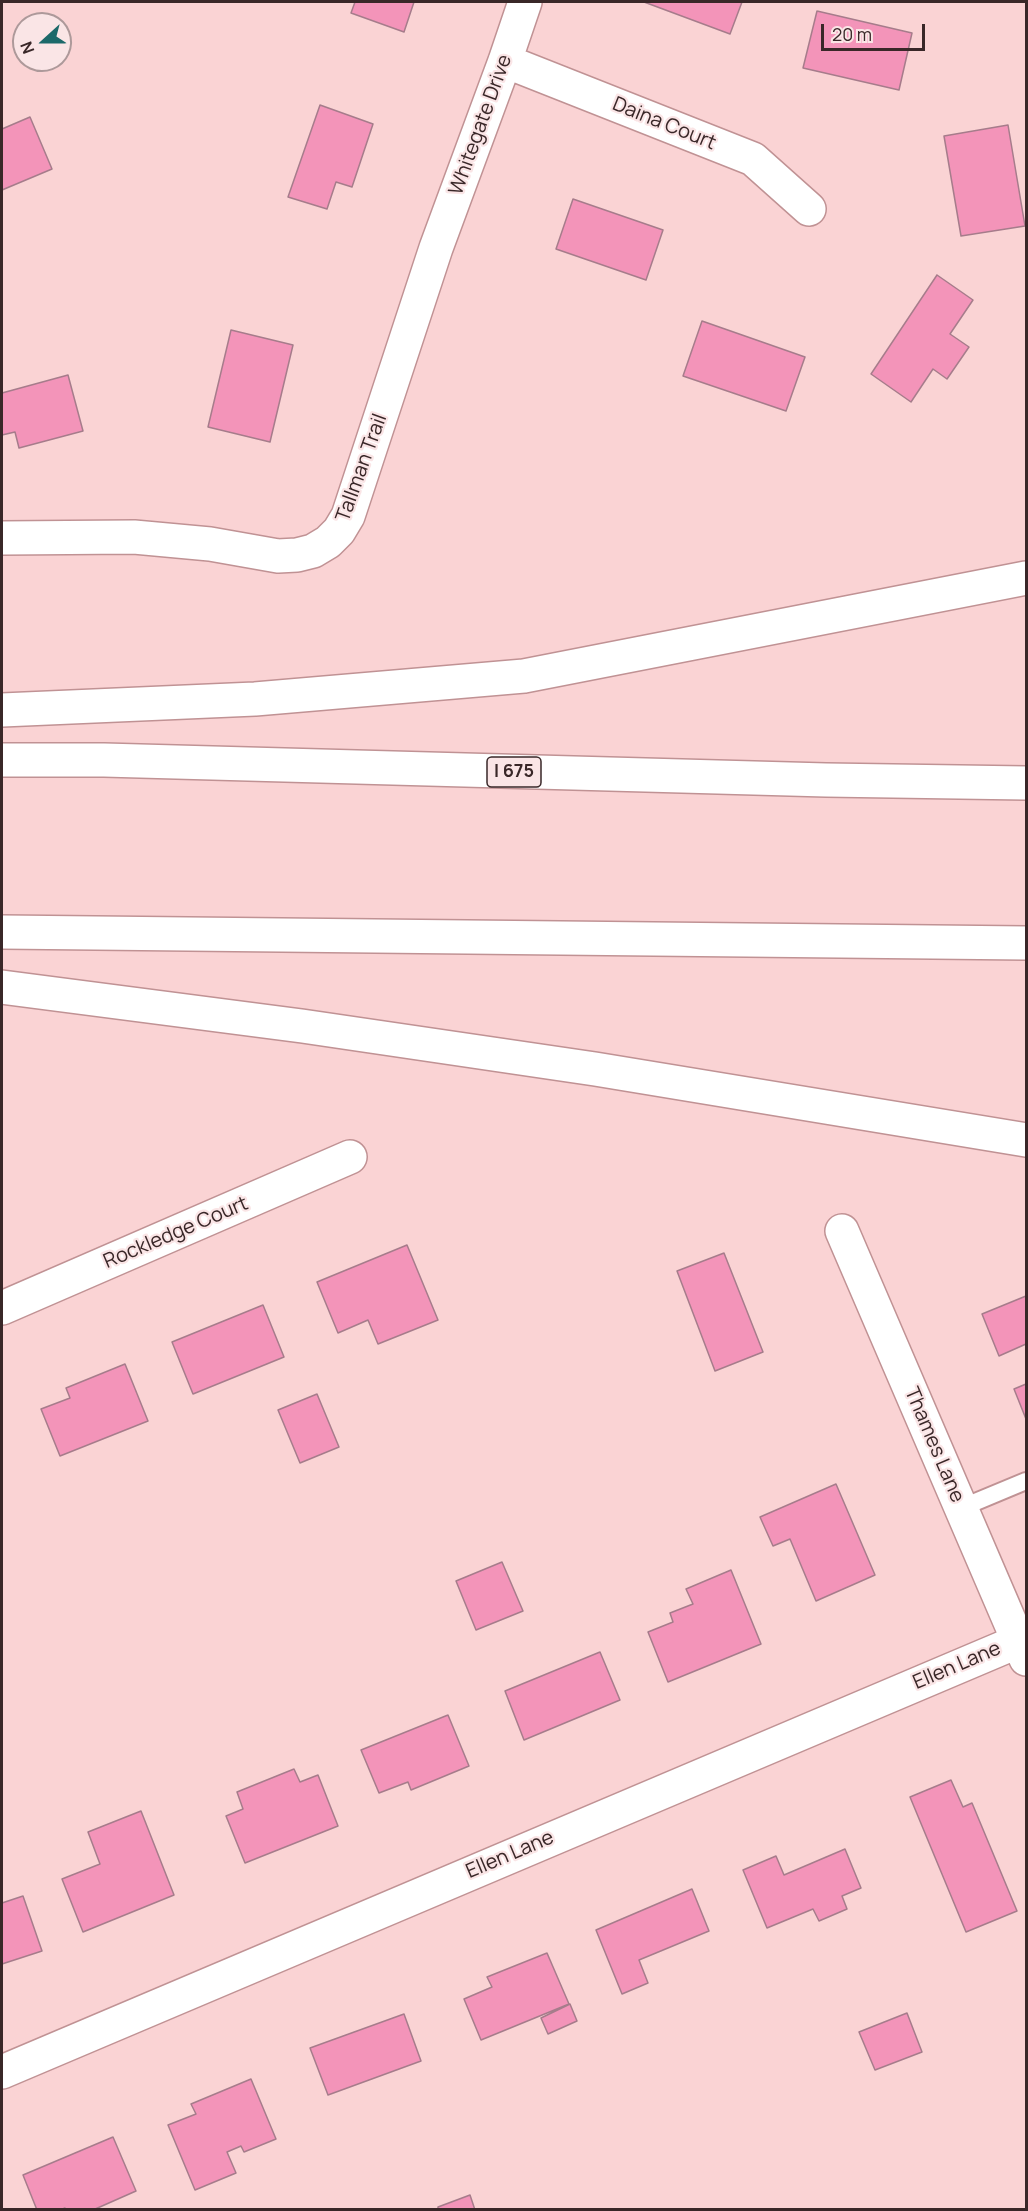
<!DOCTYPE html>
<style>
body{margin:0}
#map{position:relative;width:1028px;height:2211px;overflow:hidden;background:#fad3d4;font-family:Manrope,sans-serif}
canvas{display:block}
.frame{position:absolute;inset:0;border:3px solid #392728;pointer-events:none}
.north{position:absolute;left:12px;top:12px;width:60px;height:60px;box-sizing:border-box;background:#fae5e6;border:2px solid #ad999a;border-radius:50%;rotate:249deg;font-size:16px;font-weight:700;line-height:24px;text-align:center;color:#392728}
.north::after{content:'';display:block;margin:auto;width:21px;height:27px;background:#1c696a;clip-path:polygon(50% 0,100% 100%,50% 72%,0 100%)}
.scale{position:absolute;left:821px;top:24px;width:104px;height:27px;box-sizing:border-box;border:3px solid #392728;border-top:0;padding-left:8px;font-size:18px;line-height:21px;white-space:nowrap;color:#392728;-webkit-text-stroke:4px #fae5e6;paint-order:stroke}
</style>
<div id="map">
<canvas width="1028" height="2211"></canvas>
<div class="frame"></div>
<div class="north">N</div>
<div class="scale">20 m</div>
</div>
<script>
const context = document.querySelector('canvas').getContext('2d');
context.lineJoin = 'round';
function fillPath(path, color) { context.fillStyle = color; context.fill(path, 'evenodd'); }
const shape = rows => new Path2D(rows.map(r => 'M' + r).join(''));
function strokePath(path, color, width, dash) { context.strokeStyle = color; context.lineWidth = width; context.lineCap = dash ? 'butt' : 'round'; context.setLineDash(dash || []); context.stroke(path); }
function write(font, color, halo, rows, align = 'center') {
  context.font = font + ' Manrope,sans-serif'; context.lineWidth = 4.5; context.setLineDash([]); context.textBaseline = 'middle'; context.strokeStyle = halo; context.fillStyle = color; for (const [text, x, y, turn = 0] of rows) {
    context.save(); context.translate(x, y); context.rotate((+turn || 0) * Math.PI / 180); context.textAlign = isNaN(turn) ? turn : align; if (halo) context.strokeText(text, 0, 0); context.fillText(text, 0, 0); context.restore();
  }
}
const building = shape([
 [355,2,414,2,404,32,351,13,355,2],
 [644,2,742,2,730,34,644,2],
 [817,11,912,33,899,90,803,68,817,11],
 [320,105,373,124,352,187,336,182,327,209,288,197,320,105],
 [30,117,52,169,2,190,2,129,30,117],
 [1008,125,1025,226,961,236,944,136,1008,125],
 [573,199,663,230,646,280,556,249,573,199],
 [937,275,973,300,950,334,969,347,947,379,933,369,911,402,871,374,937,275],
 [702,321,805,357,786,411,683,376,702,321],
 [231,330,293,345,270,442,208,427,231,330],
 [68,375,83,431,19,448,15,432,2,435,2,393,68,375],
 [407,1245,438,1320,378,1344,368,1320,338,1333,317,1282,407,1245],
 [724,1253,763,1352,715,1371,677,1271,724,1253],
 [1026,1296,1026,1344,999,1356,982,1314,1026,1296],
 [263,1305,284,1357,193,1394,172,1342,263,1305],
 [125,1364,148,1421,60,1456,41,1409,70,1398,66,1388,125,1364],
 [1026,1384,1026,1419,1014,1389,1026,1384],
 [317,1394,339,1447,300,1463,278,1410,317,1394],
 [836,1484,875,1575,816,1601,790,1539,773,1546,760,1517,836,1484],
 [502,1562,523,1611,476,1630,456,1581,502,1562],
 [731,1570,761,1644,668,1682,648,1632,673,1622,670,1613,693,1604,686,1589,731,1570],
 [600,1652,620,1700,524,1740,505,1691,600,1652],
 [448,1715,469,1766,411,1790,408,1782,379,1793,361,1750,448,1715],
 [294,1769,300,1782,318,1775,338,1826,245,1863,226,1816,243,1809,237,1792,294,1769],
 [951,1780,963,1807,972,1803,1017,1911,966,1932,910,1797,951,1780],
 [141,1811,174,1895,83,1932,62,1879,100,1864,88,1832,141,1811],
 [845,1849,861,1888,842,1896,847,1909,819,1921,813,1909,767,1928,743,1870,776,1856,784,1875,845,1849],
 [692,1889,709,1931,639,1960,648,1983,622,1994,596,1930,692,1889],
 [23,1896,42,1951,2,1964,2,1903,23,1896],
 [547,1953,569,2004,481,2040,464,1999,492,1987,487,1977,547,1953],
 [570,2004,577,2021,548,2034,541,2018,570,2004],
 [907,2013,922,2052,875,2070,859,2032,907,2013],
 [404,2014,421,2061,328,2095,310,2048,404,2014],
 [251,2079,276,2139,244,2152,241,2146,227,2152,236,2173,195,2190,168,2125,196,2114,191,2104,251,2079],
 [113,2137,136,2191,93,2210,66,2210,65,2208,60,2210,37,2210,23,2175,113,2137],
 [470,2195,475,2210,438,2210,438,2207,470,2195]
]);
fillPath(building, '#f394b9');
strokePath(building, '#a67c8b', 1.5);
const service = shape([
 [961,1508,1026,1481]
]);
const minor = shape([
 [505,61,753,159,809,209],
 [2,538,134,537,210,544,278,556,297,555,313,551,328,542,339,531,348,516,436,248,505,61,525,2],
 [842,1231,1026,1659],
 [2,1308,350,1157],
 [2,2072,1019,1641]
]);
const motorway = shape([
 [2,710,255,699,524,676,1026,578],
 [2,760,104,760,826,780,1026,783],
 [2,932,1026,943],
 [2,987,302,1026,595,1069,1026,1140]
]);
strokePath(service, '#c09294', 20);
strokePath(minor, '#c09294', 36);
strokePath(motorway, '#c09294', 36);
strokePath(service, '#fff', 16);
strokePath(minor, '#fff', 33);
strokePath(motorway, '#fff', 33);
for (const [x, y, w] of [
 [514,772,54]
]) { const box = new Path2D(); box.roundRect(x - w / 2, y - 15, w, 30, 4.5); context.fillStyle = '#fae5e6'; context.fill(box); strokePath(box, '#392728', 1.5); }
write('bold 18px', '#392728', null, [
 ["I 675",514,772]
]);
write('20px', '#392728', '#fae5e6', [
 ["Daina Court",664,124,22],
 ["Whitegate Drive",481,125,-70],
 ["Tallman Trail",362,468,-70],
 ["Rockledge Court",176,1233,-23],
 ["Thames Lane",934,1445,67],
 ["Ellen Lane",957,1666,-23],
 ["Ellen Lane",510,1855,-23]
]);
</script>
